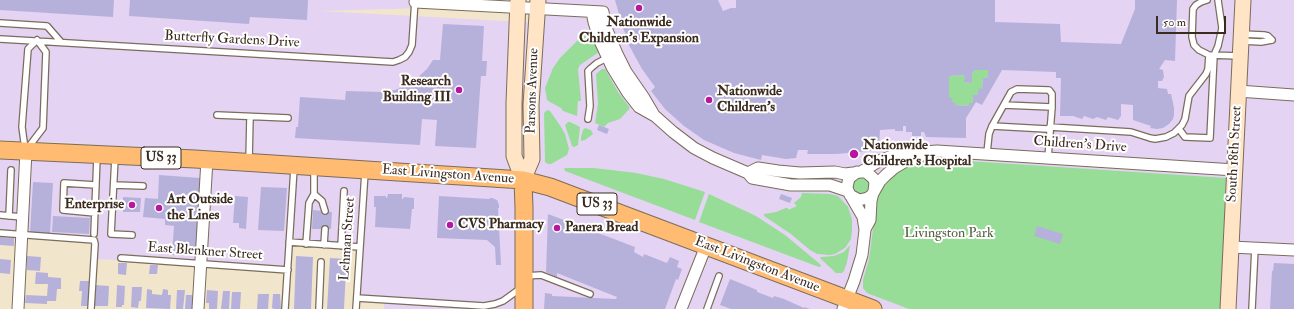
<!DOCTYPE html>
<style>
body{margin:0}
#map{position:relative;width:1294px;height:309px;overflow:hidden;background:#f1e6cc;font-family:"IM FELL Double Pica",serif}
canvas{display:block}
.scale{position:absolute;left:1156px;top:16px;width:70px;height:18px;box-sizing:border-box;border:2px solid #3b2a1e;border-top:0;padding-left:5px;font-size:12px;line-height:14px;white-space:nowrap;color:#3b2a1e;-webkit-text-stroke:3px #fff;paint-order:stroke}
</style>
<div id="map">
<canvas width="1294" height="309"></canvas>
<div class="scale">50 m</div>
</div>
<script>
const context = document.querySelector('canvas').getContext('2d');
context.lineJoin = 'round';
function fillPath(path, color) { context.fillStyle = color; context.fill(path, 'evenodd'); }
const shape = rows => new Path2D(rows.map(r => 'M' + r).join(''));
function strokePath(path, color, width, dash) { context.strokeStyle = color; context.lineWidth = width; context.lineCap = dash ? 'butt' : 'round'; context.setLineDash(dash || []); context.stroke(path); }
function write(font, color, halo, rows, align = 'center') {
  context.font = font + ' "IM FELL Double Pica",serif'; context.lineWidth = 4; context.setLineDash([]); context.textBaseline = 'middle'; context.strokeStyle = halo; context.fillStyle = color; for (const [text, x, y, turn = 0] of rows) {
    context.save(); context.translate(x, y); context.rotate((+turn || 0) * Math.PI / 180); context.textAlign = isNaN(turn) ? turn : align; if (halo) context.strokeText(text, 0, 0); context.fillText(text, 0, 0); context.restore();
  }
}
fillPath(shape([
 [0,0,497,0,496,6,320,11,543,23,544,0,1294,0,1294,309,384,309,384,300,356,298,358,249,290,245,289,268,94,259,94,241,0,234,0,141,41,143,98,142,35,142,0,140]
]), '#e4d3f2');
fillPath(shape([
 [590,32,599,52,580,65,578,69,581,101,578,101,577,116,563,111,561,108,550,102,547,100,545,88,553,68,560,58,579,39],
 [602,69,605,69,618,92,630,108,620,119,608,123,604,127,595,123,598,104,596,74],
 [975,70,988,70,988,76,987,78,983,78,982,89,979,89,977,95,973,95,973,103,969,103,969,106,955,105,955,102,952,102,949,98,949,76,965,75,965,82,972,83,972,73],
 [547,110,550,111,561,127,565,134,569,149,567,155,551,164,548,164,545,162,545,157,544,113],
 [568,122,570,122,580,127,578,145,574,147,572,146,565,125],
 [585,128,591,130,593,134,585,140,581,141,581,137,583,130],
 [932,157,965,157,968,161,1226,178,1220,309,909,309,867,293,863,288,863,280,869,259,878,191,885,181,913,161],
 [564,168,594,168,636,173,664,179,705,192,695,220,565,171],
 '853 186a8 8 0 1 1 16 0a8 8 0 1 1-16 0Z',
 [802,193,830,194,838,196,848,207,852,219,852,230,851,239,845,248,835,254,830,255,817,254,810,250,791,234,764,216,764,214,776,212,786,208,788,208,788,210,797,206,794,203,801,197],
 [709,194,756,216,785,235,821,265,821,266,819,267,699,222],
 [850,245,847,262,844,271,842,273,836,273,820,258,821,257,834,256,844,252]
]), '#97dd97');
fillPath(shape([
 [0,0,114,0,113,17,0,10],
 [130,0,308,0,307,20,250,17,249,24,129,16],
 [615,0,718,0,723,11,731,8,736,8,736,0,995,0,995,22,1060,24,1061,42,1121,44,1135,9,1135,0,1177,0,1175,61,1165,60,1159,69,1163,70,1164,77,1162,81,1158,81,1158,88,1167,89,1168,94,1171,94,1174,108,1174,115,1173,119,1169,124,1163,128,1157,129,1150,128,1151,126,1133,120,1133,105,1121,104,1121,116,1118,120,1108,117,1106,120,1097,117,1093,119,1084,116,1082,119,1073,116,1060,116,1061,78,1056,78,1056,72,1002,70,982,105,976,102,966,118,966,138,926,137,924,132,921,132,921,136,912,136,912,132,906,132,906,126,903,126,903,131,895,131,895,129,880,130,879,147,873,146,871,151,836,154,807,154,808,150,798,150,796,158,786,159,762,155,761,160,734,153,704,140,684,126,665,109,651,91,655,87,642,69,625,38,627,37,623,28],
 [975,70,988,70,988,76,987,78,983,78,982,89,979,88,977,95,973,95,973,103,969,103,969,106,955,105,955,102,952,102,952,98,949,98,949,76,965,75,964,82,972,83,972,73],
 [443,24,484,26,482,61,487,61,486,76,481,76,476,148,435,146,437,120,422,119,420,145,295,138,296,127,298,127,300,97,345,100,346,91,382,92,395,90,407,85,417,78,427,69,433,60,440,60],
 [599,125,609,129,607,134,597,130],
 [159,175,200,178,196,256,172,255,174,226,165,225,165,219,143,217,145,198,158,199],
 [33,182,53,183,50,234,30,233],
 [261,187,287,188,284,231,258,230],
 [388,194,402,194,402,199,403,199,404,197,414,198,414,209,412,209,410,229,375,227,376,207,374,207,374,196,386,196,386,198,387,198],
 [781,194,792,198,790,203,779,199],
 [235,196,248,197,246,229,239,228,239,223,233,223],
 [439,196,489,199,490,198,492,198,497,200,499,205,499,208,498,208,501,265,496,265,495,247,487,240,437,238],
 [123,197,141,198,140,212,123,212],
 [313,210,332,212,331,229,312,229],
 [548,214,635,247,634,252,643,257,644,254,667,263,670,257,679,261,677,267,682,269,678,280,676,279,665,309,544,309,545,293,552,294,552,296,616,299,617,297,557,273,557,277,546,272],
 [53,216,90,218,89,234,52,232],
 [1037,226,1063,234,1060,244,1034,236],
 [0,237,14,238,14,246,0,245],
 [27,256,41,257,40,271,27,270],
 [296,256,313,257,311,309,294,309],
 [330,258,347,259,347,269,346,269,344,309,327,309],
 [0,259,11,260,10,274,0,273],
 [118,263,127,263,126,275,118,274],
 [1274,263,1294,264,1294,309,1270,309,1272,271,1273,271],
 [150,265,158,265,157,274,149,274],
 [36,272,48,273,48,277,61,278,61,289,57,289,56,301,47,301,47,304,25,303,26,295,47,296,48,284,35,284],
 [730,279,757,290,757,292,773,298,774,296,784,299,804,308,804,307,810,309,731,309,720,305],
 [80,281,91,281,90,306,81,306,82,291,79,291],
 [95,285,109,286,108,306,93,306],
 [117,285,125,286,124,305,122,305,122,307,116,307],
 [132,287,142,287,141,301,139,301,138,308,131,307],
 [147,289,152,290,152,294,162,295,163,289,168,290,168,295,171,295,170,309,146,308],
 [177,290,185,290,183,309,176,309],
 [207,290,218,291,217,309,209,309,209,303,206,303],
 [223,291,230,291,229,309,221,309],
 [232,292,241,292,240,309,231,309],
 [258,294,269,294,268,309,257,309],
 [273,294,280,294,281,309,274,309,272,308],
 [186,295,193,295,193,309,185,309]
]), '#b6b1db');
const lane = shape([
 [1207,0,1201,2,1196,5,1193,9,1192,37,1194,45,1199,50,1209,55,1240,56],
 [0,23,47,26,61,42],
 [1242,34,1264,35,1268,36,1272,40],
 [0,39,393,62,399,60,405,57,409,52,412,45,415,0],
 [1242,41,1261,42,1272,40],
 [1004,105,1052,107],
 [217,115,288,118],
 [588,119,590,106,588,71,591,68,597,63,609,57],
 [992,126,1047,129,1050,127,1131,132,1150,138,1155,139,1166,137,1174,133,1182,125,1185,119,1189,96,1206,74,1208,69,1209,55],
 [1179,129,1185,137,1210,138,1214,55,1218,46,1222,28,1218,0],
 [25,149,22,127,28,49,37,40],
 [27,149,43,128,46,52,37,40],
 [987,153,989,134,992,126,1011,92,1017,89,1049,90,1052,94,1052,107,1048,158],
 [115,158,111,234,132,235],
 [249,161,250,117],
 [114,185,143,186],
 [314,194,322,201,325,211],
 [95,213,63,210,64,183,96,185],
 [0,215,22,217],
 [9,216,11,170],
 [0,233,94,240,95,244,91,309],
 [94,234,97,157],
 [289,242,360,247],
 [306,244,309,203,314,194,314,169],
 [324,245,325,229],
 [341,246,344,191],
 [121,258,288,270],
 [525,276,541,275,590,294],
 [357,298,484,306,495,304,503,301,521,288],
 [285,309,294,168],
 [319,309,321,262],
 [356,309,365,172],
 [707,309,719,276],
 [1252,309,1255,248]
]);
const street = shape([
 [415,2,603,12,606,28,617,54,626,72,644,98,654,115],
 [592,12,594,22,600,41,612,67,628,93,639,107,655,116,673,132,694,148,713,158,748,173,752,178,791,185,830,185,848,191],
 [1238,91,1294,95],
 [861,172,879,161,895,155,910,152,924,152,937,151,1235,170],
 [748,173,758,168,778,171,800,173,835,172,845,174,861,172,866,172,873,178,875,182,874,191],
 [850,195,859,200,868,198,872,195,880,181,886,175,894,168,906,161,919,157,924,152],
 [865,229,870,220,871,201,873,193],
 [1231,247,1294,250],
 [18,309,26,151],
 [198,309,207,160],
 [681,309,706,246],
 [843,309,854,281,862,255,865,230,863,217,848,191,847,187,849,178,857,172]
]);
const secondary = shape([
 [518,0,514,103,514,156,523,180],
 [523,180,532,159,531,105,538,0],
 [1228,309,1243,0]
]);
const primary = shape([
 [0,150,195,159,523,180,550,187,873,309],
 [523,180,524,208,524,309]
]);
strokePath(lane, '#7b6c5b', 8);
strokePath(street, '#7b6c5b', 13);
strokePath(secondary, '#7b6c5b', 17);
strokePath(primary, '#7b6c5b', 19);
strokePath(lane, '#fff', 5.5);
strokePath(street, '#fff', 11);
strokePath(secondary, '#ffe4c6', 15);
strokePath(primary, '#febb71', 17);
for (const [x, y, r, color] of [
 [639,8,4,"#b5179e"],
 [459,90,4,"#b5179e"],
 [709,100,4,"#b5179e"],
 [854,154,5,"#b5179e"],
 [132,205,4,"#b5179e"],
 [159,208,4,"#b5179e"],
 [450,225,4,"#b5179e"],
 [557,228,4,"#b5179e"]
]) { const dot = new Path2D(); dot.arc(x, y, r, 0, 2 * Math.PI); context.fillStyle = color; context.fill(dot); strokePath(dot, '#fff', 1.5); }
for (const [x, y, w] of [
 [161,158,40],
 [597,204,40]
]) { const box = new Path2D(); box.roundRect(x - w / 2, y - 11, w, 22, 3); context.fillStyle = '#fff'; context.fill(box); strokePath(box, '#3b2a1e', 1); }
write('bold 13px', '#3b2a1e', null, [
 ["US 33",161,158],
 ["US 33",597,204]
]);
write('bold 14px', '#3b2a1e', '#fff', [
 ["Nationwide",639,23,"center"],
 ["Children's Expansion",639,39,"center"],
 ["Research",451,82,"right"],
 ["Building III",451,98,"right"],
 ["Nationwide",717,92],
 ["Children's",717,108],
 ["Nationwide",863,146],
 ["Children's Hospital",863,162],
 ["Art Outside",167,200],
 ["the Lines",167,216],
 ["Enterprise",124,205,"right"],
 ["CVS Pharmacy",458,225],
 ["Panera Bread",565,228]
], 'left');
write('14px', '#3b2a1e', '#fff', [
 ["Butterfly Gardens Drive",232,40,3],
 ["Parsons Avenue",533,91,-88],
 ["Children's Drive",1080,145,4],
 ["South 18th Street",1235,154,-87],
 ["East Livingston Avenue",448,175,4],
 ["Lehman Street",348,239,-86],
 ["East Blenkner Street",205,252,4],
 ["East Livingston Avenue",757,265,21]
]);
write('14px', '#576042', '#fff', [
 ["Livingston Park",949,234]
]);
</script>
